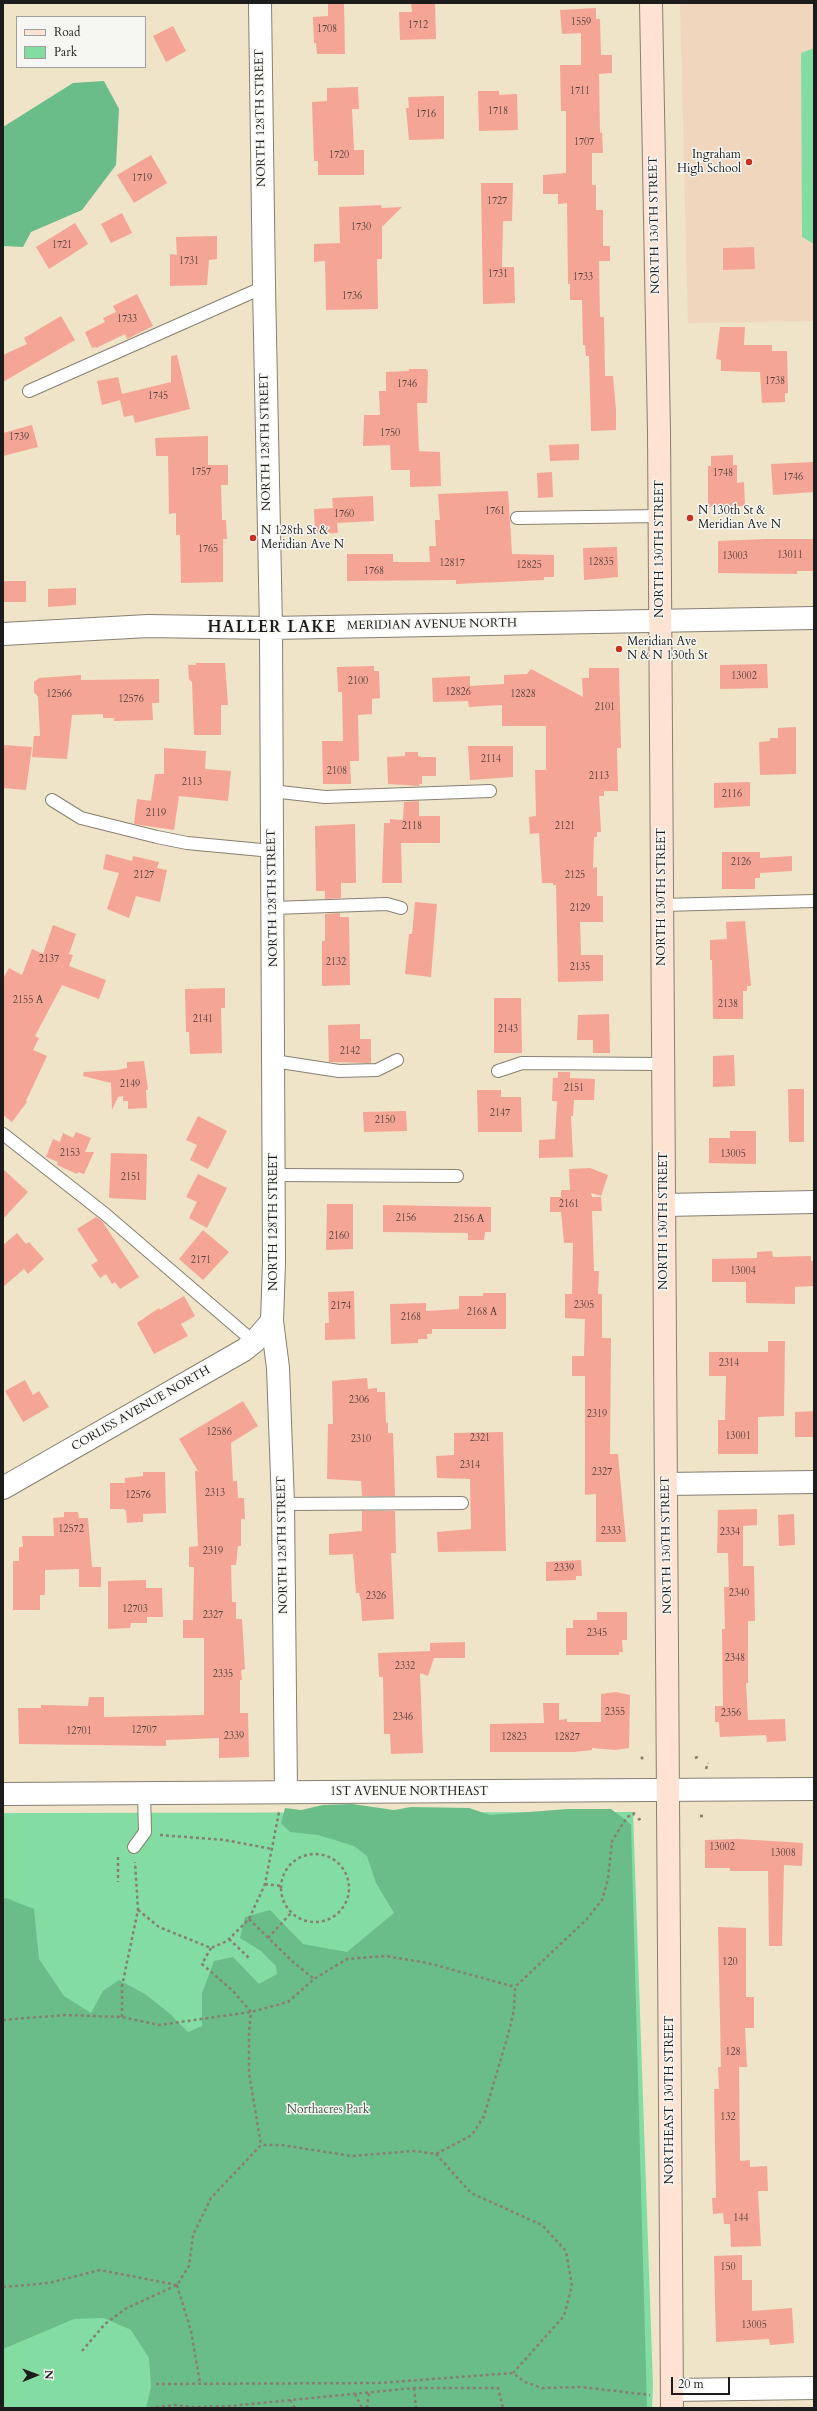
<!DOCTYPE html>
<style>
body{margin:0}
#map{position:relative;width:817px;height:2411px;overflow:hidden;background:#efe3c8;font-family:Cardo,serif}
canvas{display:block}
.frame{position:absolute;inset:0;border:4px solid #1c1c1c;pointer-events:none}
.legend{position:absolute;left:16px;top:16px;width:130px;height:52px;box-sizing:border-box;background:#f6f6f2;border:1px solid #9f9f9c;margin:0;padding:5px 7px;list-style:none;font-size:12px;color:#1c1c1c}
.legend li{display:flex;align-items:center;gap:8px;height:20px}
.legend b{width:20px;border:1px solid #9f9f9c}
.north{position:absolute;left:16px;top:2355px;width:40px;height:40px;-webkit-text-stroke:3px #f6f6f2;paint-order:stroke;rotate:89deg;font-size:11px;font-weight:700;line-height:16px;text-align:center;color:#1c1c1c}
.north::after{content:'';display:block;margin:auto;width:14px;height:18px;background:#1c1c1c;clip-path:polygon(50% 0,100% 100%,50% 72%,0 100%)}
.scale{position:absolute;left:671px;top:2377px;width:59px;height:18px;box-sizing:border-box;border:2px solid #1c1c1c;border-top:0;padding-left:5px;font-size:12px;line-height:14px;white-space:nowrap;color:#1c1c1c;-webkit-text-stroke:3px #f6f6f2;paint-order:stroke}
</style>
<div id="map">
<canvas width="817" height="2411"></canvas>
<div class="frame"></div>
<ul class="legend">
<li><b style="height:5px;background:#fee3d2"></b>Road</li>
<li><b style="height:11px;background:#83dda3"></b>Park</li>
</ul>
<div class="north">N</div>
<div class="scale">20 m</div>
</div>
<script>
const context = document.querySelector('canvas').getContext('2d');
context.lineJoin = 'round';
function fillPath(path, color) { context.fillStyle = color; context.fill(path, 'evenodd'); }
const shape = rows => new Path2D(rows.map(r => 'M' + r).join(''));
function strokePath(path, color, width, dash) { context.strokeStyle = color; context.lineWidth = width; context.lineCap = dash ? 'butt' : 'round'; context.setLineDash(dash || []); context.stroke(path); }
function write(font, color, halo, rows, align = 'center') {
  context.font = font + ' Cardo,serif'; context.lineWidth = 3; context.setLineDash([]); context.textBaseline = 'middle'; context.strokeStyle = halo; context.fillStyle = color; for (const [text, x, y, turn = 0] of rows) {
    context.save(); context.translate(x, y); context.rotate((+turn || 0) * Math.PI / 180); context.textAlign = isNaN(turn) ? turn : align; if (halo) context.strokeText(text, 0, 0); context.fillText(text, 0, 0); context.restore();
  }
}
fillPath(shape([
 [680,3,814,3,814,321,688,323]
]), '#efd6bc');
fillPath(shape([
 [814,48,814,244,802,237,801,53],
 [633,1812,653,2386,652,2408,3,2408,3,1813]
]), '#83dda3');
fillPath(shape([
 [104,81,119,109,116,165,82,210,31,232,23,247,3,246,3,127,73,83],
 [352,1804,394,1810,411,1807,469,1808,490,1815,568,1809,611,1809,631,1824,647,2408,146,2408,151,2387,149,2358,131,2330,104,2318,74,2319,3,2349,3,1899,6,1898,34,1909,39,1959,64,1996,91,2013,103,1991,119,1980,145,1994,169,2013,188,2032,202,2026,202,1993,214,1961,233,1957,259,1984,277,1974,276,1966,261,1951,240,1938,245,1917,270,1910,303,1944,347,1952,394,1913,376,1883,367,1856,354,1846,318,1835,290,1832,281,1823,285,1808,301,1810,323,1805]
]), '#6abc89');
fillPath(shape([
 [411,3,435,3,436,39,400,40,399,12,412,12],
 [328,4,344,4,345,54,317,54,316,43,314,43,313,17,328,16],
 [596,8,596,19,600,19,601,55,612,55,612,73,599,74,600,133,602,132,603,153,592,153,592,185,596,185,596,210,603,210,603,246,610,246,610,261,599,261,600,317,604,317,605,376,613,376,616,410,616,430,591,431,589,356,586,356,585,345,583,345,582,300,570,300,570,284,568,284,567,203,558,204,558,194,543,194,543,175,566,173,566,111,561,111,560,65,581,65,581,33,562,34,560,10],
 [173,26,186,51,166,62,153,36],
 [358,87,359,109,352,109,354,150,364,150,364,175,318,175,318,161,314,161,312,102,327,101,327,88],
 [478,91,499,91,499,95,517,94,518,130,479,131],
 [444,96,444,139,409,140,406,108,409,108,408,97],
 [151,155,167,183,134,203,117,175],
 [481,183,513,183,512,221,503,221,502,267,514,267,515,303,483,304],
 [381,205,382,208,402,207,382,227,382,259,377,259,378,309,326,310,325,261,314,262,314,244,340,243,339,207],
 [122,213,132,233,111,243,101,224],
 [75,223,88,244,49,269,36,247],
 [217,236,217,259,209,260,207,285,170,286,170,254,177,255,176,237],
 [754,247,755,269,723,270,723,248],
 [137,294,153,326,127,339,125,334,96,348,95,347,92,348,85,332,105,322,103,318,116,312,113,306],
 [61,316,75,340,3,382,3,355,27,344,24,338],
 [720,327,745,327,744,345,772,345,772,351,787,351,788,393,785,393,785,402,762,403,760,372,721,371,721,360,716,359],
 [177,355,190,409,135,423,133,415,124,417,120,400,102,405,97,381,118,377,122,394,171,382,171,356],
 [409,369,426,369,428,371,427,403,417,403,419,451,440,452,441,486,410,487,410,470,391,470,390,445,363,446,364,415,380,415,379,391,386,391,386,372,409,371],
 [32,425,38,447,3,456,3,433],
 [208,436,208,465,228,465,228,485,221,485,222,520,226,520,227,539,223,539,223,582,181,583,180,535,176,535,176,513,169,514,168,456,156,456,155,438],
 [579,444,579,460,550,461,549,445],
 [733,455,733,465,737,465,737,483,744,482,745,506,708,507,708,466,711,466,711,456],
 [814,462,814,492,773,495,771,464],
 [552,472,553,497,538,498,537,473],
 [508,491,512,554,554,555,554,577,544,577,544,580,456,584,456,580,347,581,347,554,393,554,393,562,430,562,429,546,436,546,435,520,440,520,438,494],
 [373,496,374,521,337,523,338,533,315,534,314,509,333,508,332,498],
 [766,539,814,539,814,571,797,571,797,574,718,573,718,541],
 [617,547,618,577,584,580,583,548],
 [3,581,26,581,26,602,3,602],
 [76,588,76,605,48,607,48,589],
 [196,663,225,663,228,705,221,705,221,735,194,735,192,682,189,679,188,665,196,665],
 [767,664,768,688,720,689,720,665],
 [374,666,374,671,379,671,380,698,372,699,372,714,358,715,359,761,350,761,351,784,323,784,322,741,343,741,342,692,338,692,337,667],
 [589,668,619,668,621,748,617,748,618,791,604,791,604,796,599,796,601,832,597,832,597,837,594,837,593,868,597,867,597,896,603,896,603,922,580,922,581,955,603,955,603,981,558,982,556,885,553,885,553,883,542,883,539,833,530,834,529,817,536,816,535,770,546,770,546,726,502,726,502,705,469,707,468,701,433,702,432,678,470,676,470,686,504,684,504,675,527,674,531,669,583,697,582,678,589,678],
 [81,675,81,680,159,679,159,703,152,703,153,720,114,721,114,718,103,718,103,714,72,715,67,759,32,757,34,736,40,736,38,697,34,692,34,682,39,678],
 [796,727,796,774,760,775,759,742,770,741,770,738,778,738,778,728],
 [3,745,32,747,26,790,3,788],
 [468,746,513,746,513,777,470,780],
 [164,748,206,751,205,769,231,771,228,801,179,796,174,830,134,824,137,799,151,801,155,774,164,774],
 [405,752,418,752,418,756,422,757,436,757,436,776,422,776,422,784,419,784,419,786,388,784,387,757,405,756],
 [750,782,750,806,714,808,714,783],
 [419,801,419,816,440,816,440,843,401,843,402,883,382,883,384,823,390,823,390,819,403,820,404,802],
 [355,824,356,883,341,883,341,898,325,899,325,891,316,891,315,826],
 [722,852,760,852,760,858,792,856,792,871,760,873,760,878,755,878,755,889,722,889],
 [106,854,132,861,133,856,159,862,157,868,167,870,160,902,136,896,129,918,107,909,119,873,103,869],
 [415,902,437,904,431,977,405,974,409,934,412,934],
 [340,913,340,917,349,917,350,985,322,986,322,941,325,941,325,914],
 [745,921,751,986,747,986,747,991,743,991,743,1019,713,1019,712,960,710,960,710,940,727,939,726,922],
 [53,925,76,934,69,954,73,955,69,966,106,980,99,999,62,985,35,1036,39,1038,33,1050,47,1056,26,1101,27,1102,12,1122,3,1115,3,979,9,968,22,975,32,949,43,954],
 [225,988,225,1008,221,1008,222,1053,190,1054,189,1032,186,1032,185,989],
 [494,998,521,998,522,1053,494,1053],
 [609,1014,610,1053,593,1053,593,1040,577,1040,578,1015],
 [360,1024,360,1039,371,1039,371,1063,329,1062,328,1025],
 [734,1055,735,1086,713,1087,713,1056],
 [144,1061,148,1090,146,1090,147,1108,128,1109,128,1101,123,1101,123,1096,118,1097,112,1110,111,1083,83,1076,84,1072,117,1070,127,1068,127,1062],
 [558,1072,570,1072,570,1078,595,1079,594,1100,574,1100,573,1116,571,1116,573,1157,539,1158,539,1140,555,1139,557,1101,552,1101,553,1078,558,1078],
 [788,1089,804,1089,804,1142,789,1142],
 [477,1090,501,1090,501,1097,521,1097,522,1132,478,1132],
 [406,1111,407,1131,364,1132,363,1112],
 [198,1116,227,1131,208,1169,190,1160,197,1145,186,1140],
 [730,1131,756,1131,756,1164,709,1163,709,1138,730,1138],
 [76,1132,91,1138,85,1152,94,1152,84,1174,78,1172,77,1174,57,1165,58,1162,46,1157,53,1139,60,1142,63,1133,73,1138],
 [111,1153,147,1154,146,1200,109,1198],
 [590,1168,608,1175,601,1196,591,1193,592,1197,601,1197,602,1211,592,1211,594,1271,599,1271,598,1294,602,1294,602,1338,611,1338,610,1454,618,1454,626,1542,596,1542,596,1494,585,1495,585,1376,572,1376,572,1356,584,1356,585,1319,565,1318,565,1294,572,1294,573,1243,564,1243,561,1212,550,1212,550,1197,561,1197,561,1190,570,1190,569,1169],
 [3,1169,28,1192,3,1219],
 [198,1174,227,1188,207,1228,189,1218,197,1202,186,1197],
 [327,1204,353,1204,353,1249,326,1250],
 [383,1205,491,1207,491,1232,485,1232,484,1240,468,1240,468,1233,383,1232],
 [96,1217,102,1221,139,1277,120,1289,115,1282,112,1284,106,1274,100,1278,91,1265,98,1261,77,1229],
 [203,1230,229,1252,203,1280,179,1259],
 [17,1233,26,1244,29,1242,44,1259,28,1274,24,1269,3,1287,3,1245],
 [772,1251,773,1257,811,1256,811,1261,814,1261,814,1286,795,1287,795,1304,746,1303,746,1282,712,1282,712,1259,757,1258,757,1252],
 [354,1291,355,1339,325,1340,325,1323,329,1323,328,1292],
 [483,1293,506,1293,506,1329,432,1329,432,1334,427,1334,427,1339,418,1339,418,1343,391,1344,390,1304,426,1303,426,1311,459,1309,459,1296,483,1296],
 [184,1296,195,1316,181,1324,188,1336,154,1354,137,1323,159,1308,160,1310],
 [768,1341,785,1341,784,1416,758,1417,758,1454,718,1454,718,1420,725,1420,726,1376,709,1376,709,1352,768,1352],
 [367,1378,368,1389,377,1388,377,1392,385,1392,386,1423,388,1422,388,1433,393,1433,395,1496,362,1496,361,1481,327,1479,328,1424,333,1424,332,1381],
 [25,1380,33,1395,39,1391,49,1407,23,1422,5,1391],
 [243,1401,258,1426,231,1443,233,1481,237,1481,238,1498,244,1498,245,1519,241,1519,241,1546,238,1546,236,1565,231,1565,232,1602,236,1602,236,1619,242,1619,245,1669,241,1670,242,1680,240,1680,240,1713,248,1713,249,1757,219,1758,219,1738,166,1740,166,1746,19,1744,18,1708,41,1708,41,1705,88,1706,89,1697,104,1697,104,1717,204,1715,204,1638,183,1638,183,1620,193,1620,194,1567,189,1567,189,1547,198,1546,195,1471,198,1471,179,1439],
 [814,1411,814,1437,795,1437,795,1412],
 [503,1432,506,1551,438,1552,437,1532,471,1529,470,1479,437,1478,436,1456,454,1455,454,1433],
 [143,1472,165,1472,166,1513,143,1514,143,1522,127,1523,126,1511,124,1509,110,1509,110,1483,125,1483,125,1478,143,1476],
 [757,1509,757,1525,743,1526,743,1566,754,1566,755,1621,748,1621,748,1683,746,1683,748,1720,785,1719,786,1741,767,1742,766,1735,720,1737,719,1722,715,1722,715,1706,723,1706,722,1629,725,1629,724,1587,729,1587,728,1553,717,1553,718,1510],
 [362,1511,395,1511,396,1553,391,1553,394,1619,362,1621,361,1601,359,1593,356,1593,353,1554,329,1555,329,1534,362,1531],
 [64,1512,78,1512,79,1518,88,1518,92,1567,101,1567,101,1587,79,1587,79,1569,45,1570,45,1595,40,1595,40,1610,13,1610,13,1561,19,1561,19,1547,23,1547,22,1536,54,1536,53,1518,64,1517],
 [794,1514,795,1545,779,1546,778,1515],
 [581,1560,582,1576,576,1576,576,1580,546,1581,546,1562],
 [146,1580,146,1588,162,1588,163,1617,147,1617,147,1623,131,1623,130,1628,108,1629,108,1581],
 [597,1612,627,1612,627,1640,622,1640,623,1652,619,1652,619,1655,566,1655,566,1628,573,1628,573,1620,597,1620],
 [465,1642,465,1658,434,1658,428,1676,420,1673,423,1753,391,1754,390,1734,384,1734,383,1677,379,1677,378,1653,430,1651,430,1643],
 [616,1692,630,1695,629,1748,615,1750,592,1748,592,1750,574,1752,490,1752,490,1724,544,1723,543,1703,559,1703,559,1720,567,1719,567,1722,601,1722,601,1694],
 [739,1839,803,1843,802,1866,784,1865,782,1946,769,1946,768,1871,730,1871,730,1868,705,1868,705,1840],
 [718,1927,746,1928,746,1997,754,1997,754,2028,745,2028,747,2067,739,2067,740,2161,750,2160,750,2167,767,2166,768,2191,758,2191,761,2246,731,2247,730,2224,724,2224,723,2213,713,2214,712,2198,716,2198,714,2089,719,2089,718,2067,721,2067],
 [742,2255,742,2280,752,2280,752,2311,792,2308,794,2343,770,2345,769,2339,716,2342,714,2256]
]), '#f5a596');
const service = shape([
 [29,391,264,287],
 [517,518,659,516],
 [271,791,325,797,490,791],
 [52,800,81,818,157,837,187,843,272,851],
 [662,905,814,901],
 [273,908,387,904,401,908],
 [274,1061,339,1071,377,1070,397,1060],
 [498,1071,522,1063,663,1064],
 [3,1134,105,1214,254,1342],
 [274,1175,457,1176],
 [283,1504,462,1503],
 [134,1847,145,1832,144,1794]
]);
const minor = shape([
 [3,634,148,626,271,628],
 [664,1205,814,1202],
 [272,1321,278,1368,283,1504,286,1792],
 [666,1484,814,1482],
 [672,2390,814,2388]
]);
const tertiary = shape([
 [271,628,814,618],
 [3,1488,244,1350,254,1342,272,1321,274,1263,271,628,264,287,260,3],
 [3,1794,814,1789]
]);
const secondary = shape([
 [651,3,659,432,672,2408]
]);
strokePath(service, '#868072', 14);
strokePath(minor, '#868072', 24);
strokePath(tertiary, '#868072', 24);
strokePath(secondary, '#868072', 24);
strokePath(shape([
 [641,1757,643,1759],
 [695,1758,700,1756],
 [706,1769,708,1763],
 [700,1816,704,1816],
 [638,1820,643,1817],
 [160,1835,225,1840,272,1849],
 '281 1888a34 34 0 1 1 68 0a34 34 0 1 1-68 0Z',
 [118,1857,118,1882],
 [265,1884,281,1886],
 [138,1910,159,1927,211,1948,227,1941,249,1919,265,1884,279,1812],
 [249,1919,293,1962,314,1979],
 [268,1938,292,1912],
 [229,1939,249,1958],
 [211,1948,202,1964,233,1991,251,2012,249,2031,249,2073,261,2145],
 [122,2017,122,1986,138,1910,135,1862],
 [3,2020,65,2015,122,2017,159,2025,251,2012,288,2002,314,1979,347,1959,386,1956,428,1963,515,1987],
 [436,2154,471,2193,542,2225,566,2251,572,2286,564,2316,513,2373],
 [177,2285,191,2331,200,2383],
 [3,2287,49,2283,100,2270,177,2285],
 [82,2351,105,2324,125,2309,177,2285,189,2266,193,2235,211,2198,261,2145,281,2145,352,2156,414,2151,436,2154,472,2135,484,2116,508,2035,514,2010,515,1987,586,1920,602,1900,608,1879,612,1841,627,1817,633,1815,636,1810],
 [156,2384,379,2383,513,2373,525,2382,542,2388,581,2387,650,2395],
 [414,2388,416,2408],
 [355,2394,362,2408],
 [290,2400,295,2408],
 [150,2408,174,2405,192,2407,230,2406,414,2388,498,2388,503,2408],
 [367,2408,369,2393]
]), '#868072', 2.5, [3, 3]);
strokePath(service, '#fff', 12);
strokePath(minor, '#fff', 22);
strokePath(tertiary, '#fff', 22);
strokePath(secondary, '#fee3d2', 22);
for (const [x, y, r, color] of [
 [749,162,4,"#c8321e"],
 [690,518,4,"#c8321e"],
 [253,538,4,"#c8321e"],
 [619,649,4,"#c8321e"]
]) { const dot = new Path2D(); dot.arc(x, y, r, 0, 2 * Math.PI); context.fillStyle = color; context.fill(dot); strokePath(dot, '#f6f6f2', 1.5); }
write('10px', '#523e3a', null, [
 ["1559",581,23],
 ["1712",418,26],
 ["1708",327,30],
 ["1711",580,92],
 ["1718",498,112],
 ["1716",426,115],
 ["1707",584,143],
 ["1720",339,156],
 ["1719",142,179],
 ["1727",497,202],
 ["1730",361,228],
 ["1721",62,246],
 ["1731",189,262],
 ["1731",498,275],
 ["1733",583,278],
 ["1736",352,297],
 ["1733",127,320],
 ["1738",775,382],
 ["1746",407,385],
 ["1745",158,397],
 ["1750",390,434],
 ["1739",19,438],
 ["1757",201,473],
 ["1748",723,474],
 ["1746",793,478],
 ["1761",495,512],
 ["1760",344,515],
 ["1765",208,550],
 ["13011",790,556],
 ["13003",735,557],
 ["12835",601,563],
 ["12817",452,564],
 ["12825",529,566],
 ["1768",374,572],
 ["13002",744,677],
 ["2100",358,682],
 ["12826",458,693],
 ["12566",59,695],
 ["12828",523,695],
 ["12576",131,700],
 ["2101",605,708],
 ["2114",491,760],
 ["2108",337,772],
 ["2113",599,777],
 ["2113",192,783],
 ["2116",732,795],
 ["2119",156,814],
 ["2118",412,827],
 ["2121",565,827],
 ["2126",741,863],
 ["2127",144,876],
 ["2125",575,876],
 ["2129",580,909],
 ["2137",49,960],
 ["2132",336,963],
 ["2135",580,968],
 ["2155 A",28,1001],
 ["2138",728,1005],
 ["2141",203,1020],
 ["2143",508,1030],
 ["2142",350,1052],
 ["2149",130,1085],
 ["2151",574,1089],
 ["2147",500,1114],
 ["2150",385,1121],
 ["2153",70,1154],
 ["13005",733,1155],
 ["2151",131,1178],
 ["2161",569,1205],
 ["2156",406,1219],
 ["2156 A",469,1220],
 ["2160",339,1237],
 ["2171",201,1261],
 ["13004",743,1272],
 ["2305",584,1306],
 ["2174",341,1307],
 ["2168 A",482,1313],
 ["2168",411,1318],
 ["2314",729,1364],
 ["2306",359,1401],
 ["2319",597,1415],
 ["12586",219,1433],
 ["13001",738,1437],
 ["2321",480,1439],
 ["2310",361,1440],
 ["2314",470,1466],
 ["2327",602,1473],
 ["2313",215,1494],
 ["12576",138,1496],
 ["12572",71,1530],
 ["2333",611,1532],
 ["2334",730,1533],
 ["2319",213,1552],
 ["2339",564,1569],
 ["2340",739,1594],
 ["2326",376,1597],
 ["12703",135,1610],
 ["2327",213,1616],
 ["2345",597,1634],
 ["2348",735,1659],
 ["2332",405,1667],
 ["2335",223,1675],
 ["2355",615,1713],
 ["2356",731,1714],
 ["2346",403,1718],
 ["12707",144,1731],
 ["12701",79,1732],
 ["2339",234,1737],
 ["12823",514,1738],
 ["12827",567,1738],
 ["13002",722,1848],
 ["13008",783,1854],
 ["120",730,1963],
 ["128",733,2053],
 ["132",728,2118],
 ["144",741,2219],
 ["150",728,2268],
 ["13005",754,2326]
]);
write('12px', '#1c1c1c', '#f6f6f2', [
 ["NORTH 128TH STREET",261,118,-91],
 ["NORTH 130TH STREET",655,225,-91],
 ["NORTH 128TH STREET",266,442,-91],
 ["NORTH 130TH STREET",660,549,-90],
 ["MERIDIAN AVENUE NORTH",432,625,-1],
 ["NORTH 130TH STREET",662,897,-90],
 ["NORTH 128TH STREET",273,898,-91],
 ["NORTH 130TH STREET",664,1221,-90],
 ["NORTH 128TH STREET",274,1222,-90],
 ["CORLISS AVENUE NORTH",141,1409,-30],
 ["NORTH 128TH STREET",283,1545,-91],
 ["NORTH 130TH STREET",667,1545,-91],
 ["1ST AVENUE NORTHEAST",409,1792],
 ["NORTHEAST 130TH STREET",670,2100,-90]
]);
write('12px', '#1c1c1c', '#f6f6f2', [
 ["Ingraham",741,155,"right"],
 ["High School",741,169,"right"],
 ["N 130th St &",698,511],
 ["Meridian Ave N",698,525],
 ["N 128th St &",261,531],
 ["Meridian Ave N",261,545],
 ["Meridian Ave",627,642],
 ["N & N 130th St",627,656]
], 'left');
write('12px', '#3b5644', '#f6f6f2', [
 ["Northacres Park",328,2110]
]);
context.letterSpacing = '1px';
write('bold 16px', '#1c1c1c', '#f6f6f2', [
 ["HALLER LAKE",272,628]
]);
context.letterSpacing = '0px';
</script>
